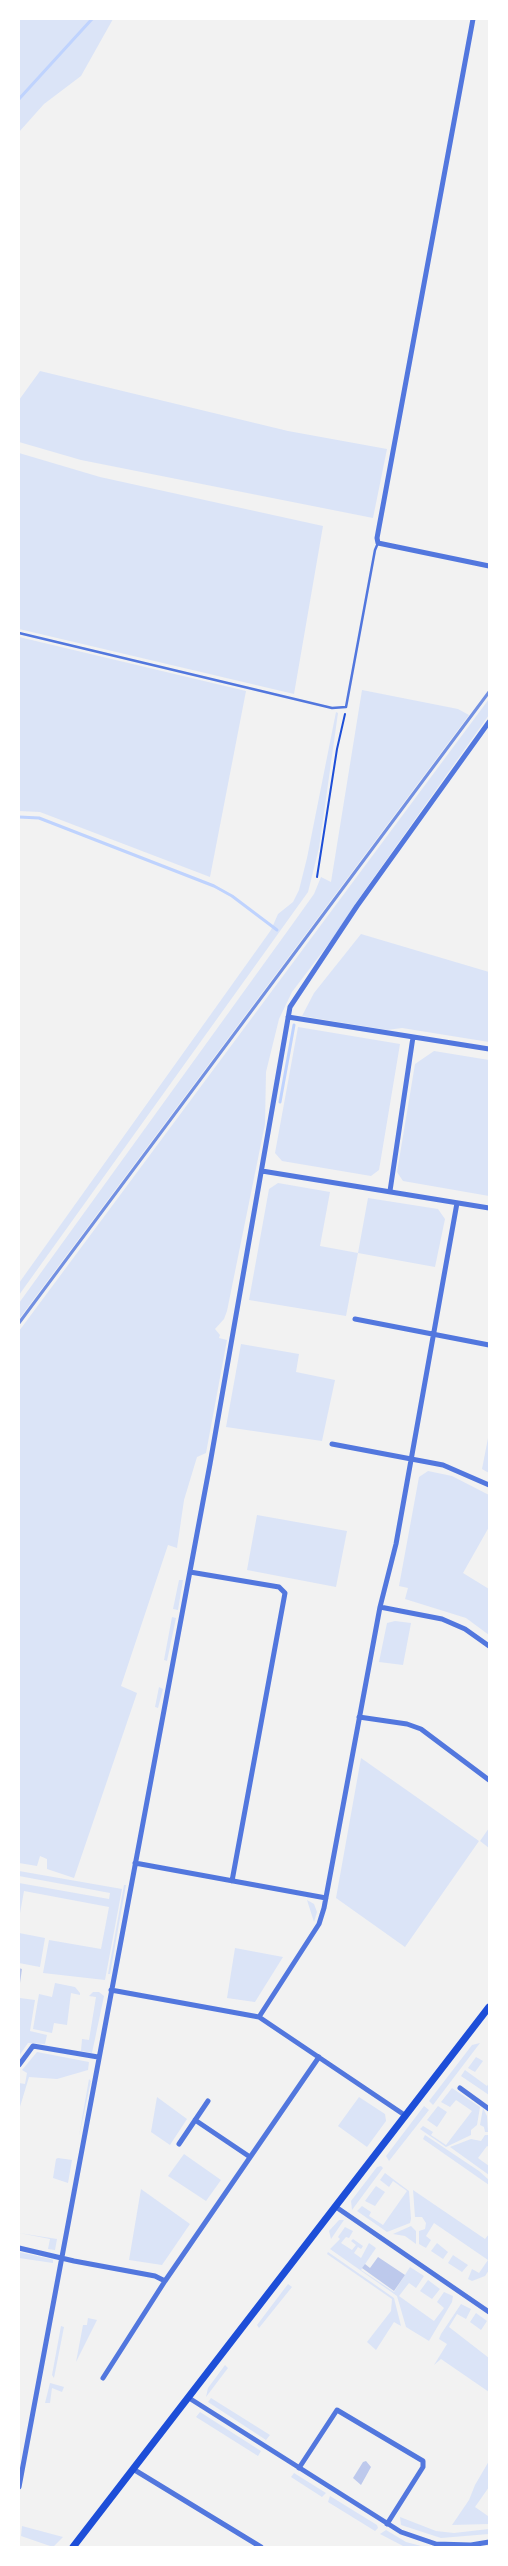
<!DOCTYPE html>
<style>
body{margin:0}
#map{position:relative;width:508px;height:2566px;overflow:hidden;background:#f2f2f2;font-family:Commissioner,sans-serif}
canvas{display:block}
.frame{position:absolute;inset:0;border:20px solid #fff;pointer-events:none}
</style>
<div id="map">
<canvas width="508" height="2566"></canvas>
<div class="frame"></div>
</div>
<script>
const context = document.querySelector('canvas').getContext('2d');
context.lineJoin = 'round';
function fillPath(path, color) { context.fillStyle = color; context.fill(path, 'evenodd'); }
const shape = rows => new Path2D(rows.map(r => 'M' + r).join(''));
function strokePath(path, color, width, dash) { context.strokeStyle = color; context.lineWidth = width; context.lineCap = dash ? 'butt' : 'round'; context.setLineDash(dash || []); context.stroke(path); }
fillPath(shape([
 [19,19,113,19,81,76,44,104,19,132],
 [40,371,288,431,387,449,373,518,81,460,19,442,19,400],
 [19,453,100,477,323,526,294,694,19,629],
 [19,637,246,691,210,877,40,812,19,811],
 [362,690,458,709,469,715,19,1319,19,1303,294,922,314,894,321,877,331,882],
 [489,699,489,715,355,904,339,930,292,992,279,1019,266,1072,265,1124,227,1311,224,1319,215,1329,220,1335,219,1338,227,1340,206,1453,197,1457,184,1500,177,1548,168,1545,121,1686,137,1693,74,1878,47,1869,47,1859,40,1856,37,1866,19,1863,19,1331],
 [336,712,338,713,319,848,308,892,19,1295,19,1283,271,930,278,914,293,902,299,890,307,858],
 [361,934,489,972,489,1042,402,1028,387,1030,302,1016,314,993],
 [298,1027,400,1044,379,1170,371,1176,282,1161,275,1153],
 [434,1051,489,1060,489,1196,403,1181,397,1172,415,1064],
 [278,1183,330,1192,320,1246,358,1253,368,1198,438,1209,445,1219,435,1267,358,1253,346,1316,249,1300,269,1189],
 [241,1344,299,1354,296,1372,335,1380,322,1441,226,1427],
 [489,1433,489,1473,482,1469],
 [428,1471,452,1476,489,1495,489,1527,463,1573,489,1589,489,1635,466,1618,405,1599,408,1588,399,1586,419,1477],
 [257,1515,347,1531,336,1587,247,1570],
 [179,1580,183,1580,178,1610,173,1609],
 [172,1617,176,1618,167,1661,164,1660],
 [395,1621,411,1623,403,1665,379,1662,387,1623],
 [159,1687,163,1689,158,1708,155,1707],
 [361,1758,479,1841,405,1947,336,1898],
 [489,1828,489,1848,480,1841],
 [19,1871,122,1889,105,1980,43,1973,49,1940,101,1949,109,1907,24,1891,19,1919,19,1883,109,1899,110,1893,19,1876],
 [124,1885,126,1885,110,1974,108,1974],
 [307,1900,314,1904,317,1912,314,1922],
 [19,1933,45,1938,40,1967,19,1963],
 [235,1948,283,1957,255,2002,227,1998],
 [55,1983,75,1987,80,1993,80,1995,71,1993,67,2025,54,2023,52,2033,33,2029,39,1994,52,1997],
 [93,1992,99,1992,104,1996,92,2053,81,2051,82,2039,89,2040,96,1997,89,1996],
 [20,1998,35,2000,30,2031,47,2035,45,2044,28,2043,19,2056],
 [480,2043,433,2105,429,2101,472,2045],
 [37,2052,89,2062,88,2070,57,2079,29,2077,19,2110,19,2083,25,2084,27,2073,22,2070],
 [476,2057,483,2061,475,2072,468,2068],
 [465,2070,487,2086,489,2083,489,2095,461,2076],
 [89,2079,91,2081,79,2136],
 [452,2088,480,2107,477,2125,471,2130,471,2135,446,2147,420,2129,423,2126,433,2132,431,2135,446,2145,472,2111,456,2100,450,2107,441,2102],
 [157,2097,187,2119,170,2145,151,2132],
 [359,2097,385,2114,386,2121,367,2147,338,2126],
 [424,2106,429,2110,389,2161,386,2156],
 [438,2106,447,2112,437,2127,427,2120],
 [483,2108,487,2116,488,2132,485,2132,484,2127,480,2125],
 [425,2135,479,2171,489,2180,489,2185,423,2139],
 [485,2135,489,2135,489,2147,487,2146,478,2158,489,2166,489,2175,450,2147,471,2139,481,2141],
 [184,2154,221,2180,206,2201,168,2176],
 [58,2158,72,2160,68,2183,53,2178,56,2159],
 [381,2166,383,2168,352,2210,351,2201,377,2167],
 [385,2173,409,2191,411,2219,410,2223,387,2232,357,2211,362,2206,371,2212,369,2216,383,2225,407,2191,393,2181,389,2187,380,2180],
 [376,2186,385,2192,375,2206,365,2201],
 [141,2189,190,2224,162,2265,129,2260],
 [413,2190,485,2239,489,2234,489,2270,485,2276,472,2281,468,2279,472,2269,479,2273,488,2260,434,2223,426,2236,431,2240,426,2248,419,2244,419,2231,425,2229,426,2223,422,2217,415,2217],
 [339,2220,344,2220,331,2239,329,2231],
 [411,2226,416,2231,416,2244,405,2236,393,2234],
 [345,2227,353,2231,349,2238,346,2237,341,2243,352,2250,356,2245,351,2241,353,2239,363,2246,361,2249,358,2247,354,2253,361,2258,369,2243,376,2248,361,2270,394,2292,410,2267,424,2276,416,2288,409,2283,399,2296,434,2321,444,2308,437,2302,444,2292,453,2296,452,2302,429,2341,406,2327,397,2296,330,2249,340,2239,338,2237],
 [19,2233,57,2239,55,2250,48,2249,50,2239],
 [437,2243,448,2252,443,2259,431,2251],
 [19,2252,51,2259,53,2260,53,2263,19,2258],
 [328,2252,394,2298,401,2326,394,2322,376,2350,367,2342,391,2311,392,2299,327,2254],
 [453,2255,468,2265,462,2272,448,2263],
 [428,2280,440,2289,432,2299,420,2291],
 [288,2284,292,2287,259,2328,257,2325],
 [461,2304,471,2309,466,2319,457,2314,449,2327,489,2358,489,2392,441,2359,434,2365,447,2344,439,2339,441,2334],
 [476,2313,487,2321,481,2330,470,2322],
 [88,2318,97,2320,76,2362,83,2325,87,2325],
 [61,2326,64,2327,54,2378,52,2375],
 [225,2365,228,2368,206,2397,208,2388],
 [50,2383,64,2387,62,2392,52,2388,50,2403,45,2403],
 [211,2398,270,2435,266,2440,208,2402],
 [200,2412,261,2451,258,2456,196,2417],
 [489,2461,489,2487,475,2507,488,2516,489,2515,489,2524,452,2525,469,2500,475,2485],
 [294,2473,326,2493,322,2497,291,2477],
 [330,2496,377,2525,378,2528,375,2531,328,2502],
 [400,2517,436,2531,454,2533,489,2529,489,2534,441,2538,401,2525],
 [22,2526,63,2537,53,2547,21,2536],
 [386,2530,406,2542,425,2547,405,2547,380,2534]
]), '#dbe4f7');
strokePath(shape([
 [19,99,92,19],
 [19,817,39,818,214,886,232,896,277,930],
 [280,1102,294,1025]
]), '#bfd3fe', 3);
fillPath(shape([
 [19,1968,22,1969,20,1983,19,1983],
 [378,2257,405,2275,394,2291,362,2268,365,2264,370,2268],
 [366,2461,371,2467,361,2485,353,2478,363,2462]
]), '#bdc9ec');
strokePath(shape([
 [317,877,337,749,345,714]
]), '#1d4ed8', 2);
strokePath(shape([
 [19,633,332,708,346,707,375,550,378,543]
]), '#5277de', 2.5);
strokePath(shape([
 [473,19,377,538,378,543,489,566],
 [288,1017,489,1049],
 [262,1171,489,1208],
 [390,1191,413,1037],
 [355,1319,489,1345],
 [332,1444,443,1465,489,1485],
 [190,1572,279,1587,285,1593,232,1881],
 [380,1607,442,1619,465,1629,489,1646],
 [359,1717,407,1724,421,1729,489,1780],
 [135,1863,326,1898],
 [111,1990,259,2017,406,2116],
 [259,2017,319,1924,324,1908,380,1607,396,1544,457,1203],
 [19,2065,33,2046,98,2057],
 [460,2088,489,2109],
 [195,2120,250,2157],
 [179,2144,208,2101],
 [336,2207,489,2312],
 [19,2248,74,2261,155,2276,165,2281],
 [103,2378,165,2281,319,2057],
 [189,2398,401,2532,436,2544,471,2545,489,2542],
 [299,2468,337,2410,423,2461,423,2467,387,2524],
 [133,2469,261,2547],
 [19,2487,210,1464,290,1007,357,906,489,722]
]), '#5277de', 5);
strokePath(shape([
 [73,2547,489,2007]
]), '#1d4ed8', 7);
strokePath(shape([
 [19,1323,489,692]
]), '#7290e2', 3);
</script>
